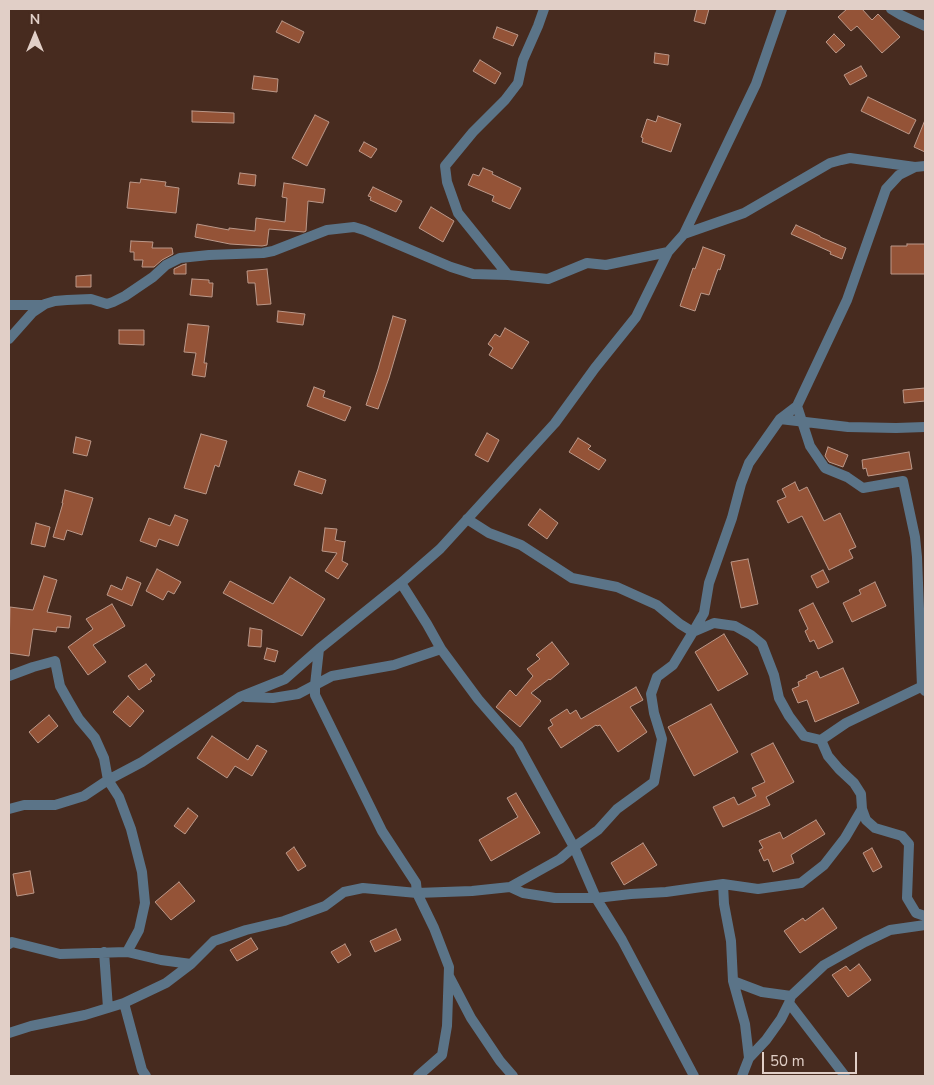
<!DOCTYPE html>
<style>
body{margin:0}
#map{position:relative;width:934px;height:1085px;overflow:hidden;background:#472b1f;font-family:"Nunito Sans",sans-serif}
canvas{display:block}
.frame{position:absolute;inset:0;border:10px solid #e1cfc7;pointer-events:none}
.north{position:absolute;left:10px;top:10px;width:50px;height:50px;-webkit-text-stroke:4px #472b1f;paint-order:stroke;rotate:0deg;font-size:14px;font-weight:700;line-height:20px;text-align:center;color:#e1cfc7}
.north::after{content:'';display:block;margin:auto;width:18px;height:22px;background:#e1cfc7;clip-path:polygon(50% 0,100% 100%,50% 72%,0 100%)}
.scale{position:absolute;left:762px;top:1052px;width:95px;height:22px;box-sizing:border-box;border:2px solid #e1cfc7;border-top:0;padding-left:6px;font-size:15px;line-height:18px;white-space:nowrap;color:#e1cfc7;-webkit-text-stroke:4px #472b1f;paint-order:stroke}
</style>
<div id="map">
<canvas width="934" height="1085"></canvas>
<div class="frame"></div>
<div class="north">N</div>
<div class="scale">50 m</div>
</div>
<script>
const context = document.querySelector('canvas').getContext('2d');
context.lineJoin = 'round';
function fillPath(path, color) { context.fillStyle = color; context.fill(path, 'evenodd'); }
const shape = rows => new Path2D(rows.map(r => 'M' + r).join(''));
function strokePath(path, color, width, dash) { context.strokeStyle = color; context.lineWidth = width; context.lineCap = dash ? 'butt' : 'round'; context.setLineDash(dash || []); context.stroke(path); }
const building = shape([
 [697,9,709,9,705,24,694,21,697,9],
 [847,9,862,9,872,20,878,14,900,37,882,53,857,26,851,31,838,17,847,9],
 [282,21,304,32,299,43,276,32,282,21],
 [497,27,518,35,513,46,493,38,497,27],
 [834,34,845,45,836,53,826,42,834,34],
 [655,53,669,55,668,65,654,63,655,53],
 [480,60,501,73,495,84,473,71,480,60],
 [861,66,867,76,850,85,844,75,861,66],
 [254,76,278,79,277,92,252,89,254,76],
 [868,97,916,120,909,134,861,111,868,97],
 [192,111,234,113,234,123,192,122,192,111],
 [315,115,329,122,307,166,292,158,315,115],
 [658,116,681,124,671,152,642,142,643,138,641,137,647,119,656,122,658,116],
 [925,120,925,152,914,147,925,120],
 [364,142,377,149,371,158,359,151,364,142],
 [483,168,493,172,492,174,521,188,510,209,492,201,494,196,468,185,473,174,479,176,483,168],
 [240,173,256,175,255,186,238,184,240,173],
 [141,179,166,182,165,186,179,188,176,213,127,208,130,182,140,183,141,179],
 [284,183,325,189,323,203,308,201,306,231,304,232,269,229,267,245,262,246,230,244,195,237,197,224,229,230,229,228,255,231,256,218,285,222,287,198,282,197,284,183],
 [373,187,402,201,396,212,370,200,371,197,368,196,373,187],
 [431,207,454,221,443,242,419,228,431,207],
 [796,225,820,236,820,237,846,248,842,259,830,254,831,252,791,234,796,225],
 [131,241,153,242,152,248,172,248,173,254,162,260,154,267,142,267,143,260,134,260,134,252,130,252,131,241],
 [907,244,925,244,925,274,891,274,891,246,907,246,907,244],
 [703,247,725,255,720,270,718,269,709,295,701,293,695,311,680,306,693,268,695,269,703,247],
 [186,264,186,274,174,274,174,269,182,265,186,264],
 [267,269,271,304,257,305,255,283,248,283,247,271,267,269],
 [91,275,91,287,76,287,76,276,91,275],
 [192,279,209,280,209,283,213,283,212,297,190,295,192,279],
 [278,311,305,314,303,325,277,322,278,311],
 [393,316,406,320,389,378,378,409,366,405,378,369,393,316],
 [188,324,209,326,204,363,207,363,205,377,192,375,196,353,184,352,188,324],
 [505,328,529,342,512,369,489,355,493,348,488,344,495,334,500,337,505,328],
 [119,330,144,330,144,345,119,344,119,330],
 [314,387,325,391,323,397,351,407,345,421,307,406,314,387],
 [925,388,925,401,904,403,903,390,925,388],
 [487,433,499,440,488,462,475,455,487,433],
 [201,434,227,441,219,467,215,465,206,494,184,488,201,434],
 [76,437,91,441,87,456,73,453,76,437],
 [578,438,591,446,588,449,606,460,599,470,569,452,578,438],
 [828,447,848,455,843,467,829,462,825,456,828,447],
 [909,452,912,469,868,476,866,468,863,469,862,460,909,452],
 [299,471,326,480,322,494,294,485,299,471],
 [795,482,799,491,807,487,824,521,840,513,856,547,849,550,853,558,829,570,802,516,788,523,777,501,786,497,782,489,795,482],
 [65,490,93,498,82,535,67,530,64,540,53,537,63,503,62,503,65,490],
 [540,509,558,523,547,539,528,525,540,509],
 [175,515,188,520,178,546,159,539,156,547,140,541,149,518,170,526,175,515],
 [36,523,50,527,45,547,31,544,36,523],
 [325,528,337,529,335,540,345,542,345,541,342,561,348,564,338,579,325,571,337,553,322,551,325,528],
 [748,559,758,604,741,608,731,562,748,559],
 [157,569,181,582,174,594,168,591,163,600,146,591,157,569],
 [823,570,829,582,817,588,811,576,823,570],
 [44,576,57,580,47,612,71,616,69,628,57,627,56,632,33,629,29,656,9,653,10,607,33,610,44,576],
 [127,577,141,583,132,606,107,595,111,585,122,590,127,577],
 [290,577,325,599,302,636,223,593,230,581,273,604,290,577],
 [875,582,886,606,852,622,843,603,861,594,859,590,875,582],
 [813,603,833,642,818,649,814,640,810,642,805,631,808,629,799,610,813,603],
 [112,604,125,626,93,645,106,662,88,675,68,647,93,629,86,619,112,604],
 [250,628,262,630,261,647,248,646,250,628],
 [724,634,748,674,718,691,695,652,724,634],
 [552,642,569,664,550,680,549,679,531,693,541,701,520,727,496,707,510,690,516,696,533,676,527,669,540,659,536,655,552,642],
 [267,648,278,651,275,662,264,659,267,648],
 [146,664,155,675,150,679,152,681,139,690,128,676,146,664],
 [843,668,859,703,815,722,807,700,798,703,792,689,799,686,798,682,807,678,806,676,817,671,820,678,843,668],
 [636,687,643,700,630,707,647,732,618,752,600,725,597,726,596,725,561,748,548,728,553,725,550,720,567,709,570,714,576,710,581,719,636,687],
 [128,696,144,711,130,727,113,712,128,696],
 [711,704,738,752,694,776,668,727,711,704],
 [49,715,58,726,38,743,29,732,49,715],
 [212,736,248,760,257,745,267,751,252,776,235,766,227,778,197,758,212,736],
 [773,743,794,782,766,797,770,805,723,827,713,807,734,797,738,805,756,796,752,788,765,782,751,754,773,743],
 [516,793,540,833,491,861,479,840,518,817,507,798,516,793],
 [188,808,198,816,185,834,174,826,188,808],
 [816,820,825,834,791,855,794,863,773,872,768,859,764,861,759,850,763,848,759,841,780,832,783,839,816,820],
 [643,843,657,865,624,885,611,863,643,843],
 [294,847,306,866,298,871,286,853,294,847],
 [872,848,882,867,873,872,863,853,872,848],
 [30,871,34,893,17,896,13,874,30,871],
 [179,882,195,901,171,920,155,902,179,882],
 [823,908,837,928,800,953,784,931,803,918,805,921,823,908],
 [396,929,401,940,375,952,370,941,396,929],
 [251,938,258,949,237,961,230,950,251,938],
 [345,944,351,955,338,963,331,952,345,944],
 [859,964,871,980,848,997,832,975,846,966,850,971,859,964]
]);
fillPath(building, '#945337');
strokePath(building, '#bb9889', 1);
strokePath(shape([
 [891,9,901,15,925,26],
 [915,167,899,175,886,189,847,300,797,406,780,419,749,463,741,484,732,518,709,583,704,613,693,632,714,623,735,626,751,635,762,644,774,675,779,698,789,716,804,736,821,740,846,723,925,685],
 [684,234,744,213,830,163,841,160,850,158,915,167,925,166],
 [508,275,458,213,447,182,445,166,473,132,505,100,518,83,523,60,538,26,544,9],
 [9,305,43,305],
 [9,339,33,312,45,304,55,301,67,300,91,299,107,304,113,302,125,296,153,277,166,265,180,258,209,255,263,253,273,251,327,230,354,227,364,230,451,267,473,274,508,275,548,279,587,263,606,265,668,252],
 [797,406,810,446,825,468,847,477,863,488,903,481,915,537,917,557,922,687,925,691],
 [780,419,848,427,896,428,925,427],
 [401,583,427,624,441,649,478,699,518,745,574,847,596,898,622,940,694,1076],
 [319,649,315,685,315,695,382,831,416,883,417,893,434,928,449,967,447,1026,442,1055,418,1076],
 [9,676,33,667,55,661,60,686,69,702,79,719,95,738,104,758,108,780,119,797,131,829,142,872,145,903,139,930,127,952],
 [246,697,273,698,298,694,332,676,394,665,441,649],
 [821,740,828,756,839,769,854,783,861,794,862,809,866,820,875,828,902,836,909,844,907,898,916,913,925,916],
 [9,809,24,805,55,805,84,796,108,780,142,762,240,697,285,679,319,649,401,583,440,549,555,423,595,368,636,317,668,252,684,234,756,84,782,9],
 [723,884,724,904,731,941,733,981,745,1024,749,1058,742,1076],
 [510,887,523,893,555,898,596,898,631,894,666,892,723,884,758,889,801,883,824,865,845,838,862,809],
 [9,944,12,942,60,954,127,952,161,960,191,964],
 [104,952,108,1008],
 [449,976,471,1018,500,1061,513,1076],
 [733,981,762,992,791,996],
 [124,1003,142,1070,146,1076],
 [789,1003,845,1076],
 [9,1033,31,1026,85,1015,124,1003,166,983,191,964,214,941,246,930,284,921,325,906,344,892,363,888,417,893,472,891,510,887,560,859,574,847,598,830,617,809,654,782,662,739,654,713,651,694,657,677,673,665,693,632,680,624,657,605,617,587,572,578,521,545,489,533,467,519],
 [749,1058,766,1040,781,1019,789,1003,791,996,824,965,865,942,890,930,925,925]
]), '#5b7488', 10);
</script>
